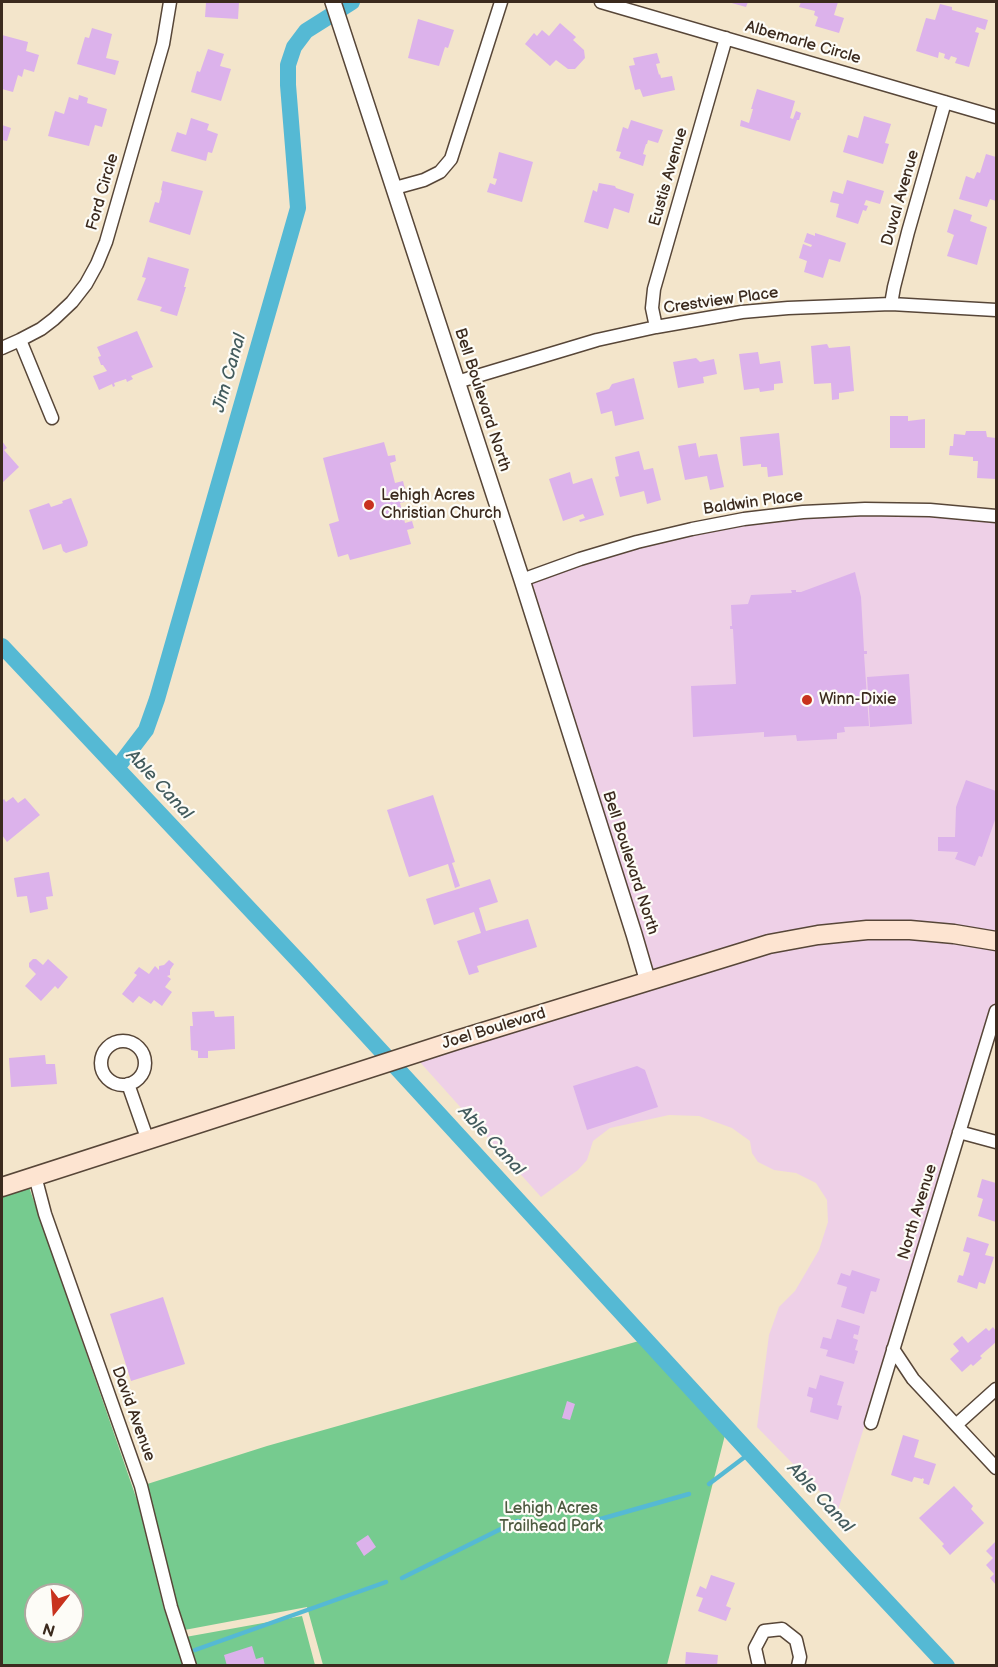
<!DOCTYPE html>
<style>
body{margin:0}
#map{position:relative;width:998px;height:1667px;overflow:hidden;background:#f3e5cb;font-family:"Balsamiq Sans",sans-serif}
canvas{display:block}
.frame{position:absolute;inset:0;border:3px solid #3b2a1e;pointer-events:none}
.north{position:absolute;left:24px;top:1583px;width:60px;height:60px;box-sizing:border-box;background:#fdfcf7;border:2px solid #afa8a0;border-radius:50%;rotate:197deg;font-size:16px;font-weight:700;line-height:24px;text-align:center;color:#3b2a1e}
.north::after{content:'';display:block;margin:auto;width:21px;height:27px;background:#c8321e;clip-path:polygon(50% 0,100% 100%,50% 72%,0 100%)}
</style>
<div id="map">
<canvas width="998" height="1667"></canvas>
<div class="frame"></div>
<div class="north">N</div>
</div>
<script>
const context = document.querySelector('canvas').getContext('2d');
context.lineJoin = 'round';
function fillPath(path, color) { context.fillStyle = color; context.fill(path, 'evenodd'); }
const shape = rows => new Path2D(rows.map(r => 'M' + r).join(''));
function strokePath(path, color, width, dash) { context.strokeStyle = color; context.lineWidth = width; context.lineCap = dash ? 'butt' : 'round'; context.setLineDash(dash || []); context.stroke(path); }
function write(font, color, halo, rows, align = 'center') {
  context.font = font + ' "Balsamiq Sans",sans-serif'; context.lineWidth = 4.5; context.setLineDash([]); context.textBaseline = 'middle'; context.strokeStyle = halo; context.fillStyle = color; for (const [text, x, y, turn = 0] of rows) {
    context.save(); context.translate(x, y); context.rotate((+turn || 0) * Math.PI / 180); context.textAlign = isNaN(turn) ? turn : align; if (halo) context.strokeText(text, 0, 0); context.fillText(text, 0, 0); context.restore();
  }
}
fillPath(shape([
 [829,504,923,505,996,512,996,932,955,925,911,921,867,921,817,926,768,936,729,947,713,950,654,971,528,572,733,516],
 [867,939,909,939,952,943,996,950,996,1008,838,1510,757,1427,769,1335,779,1307,795,1291,819,1250,828,1222,827,1200,816,1183,796,1173,774,1170,758,1162,752,1153,750,1141,732,1128,699,1116,669,1115,610,1128,593,1141,587,1160,578,1170,541,1197,419,1061,643,993,747,959,818,944]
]), '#eed0e7');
fillPath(shape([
 [29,1187,138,1503,164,1609,173,1636,180,1638,302,1616,315,1665,2,1665,2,1196],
 [36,1595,72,1595,72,1631,36,1631],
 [646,1339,727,1427,667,1665,323,1665,307,1607,179,1631,141,1486,267,1446]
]), '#76cb8f');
strokePath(shape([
 [709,1484,750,1453],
 [583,1524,689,1494],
 [402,1578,517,1521,553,1528],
 [195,1650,386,1582]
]), '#55b9d4', 4.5);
strokePath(shape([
 [2,646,305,968,849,1561,947,1666],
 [117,768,146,730,157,699,298,208,288,85,288,65,294,47,306,31,352,2]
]), '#55b9d4', 16);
fillPath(shape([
 [209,2,239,2,238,19,205,17,206,3,209,3],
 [728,2,748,2,746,7],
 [801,2,838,2,834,15,844,18,839,33,815,26,818,17,814,15,815,11,799,7],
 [940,4,952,7,952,10,988,20,985,30,977,27,975,32,979,33,969,67,955,63,957,58,951,56,949,60,944,58,945,54,939,52,938,58,916,51,926,18,935,20],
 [418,19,454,30,448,48,445,47,439,66,408,58],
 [560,23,576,37,573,40,584,50,585,58,575,69,568,69,556,60,550,66,525,44,534,33,537,36,542,30,549,36],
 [92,28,112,34,106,58,119,61,115,75,77,64,85,37,89,38],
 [2,35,28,42,26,51,39,55,34,72,24,69,22,77,18,75,13,92,2,89],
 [208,49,224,54,220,66,231,69,221,101,191,92,197,71,200,72],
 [657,53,660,63,656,64,659,75,660,74,661,78,672,76,675,90,643,97,640,89,635,90,629,66,635,65,633,58],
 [757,89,795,101,790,118,793,119,796,111,801,113,799,120,797,120,790,141,740,126,741,120,749,123,753,109,751,109],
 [79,95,88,98,87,103,107,109,102,127,95,125,89,146,48,136,55,111,64,114,69,97,78,100],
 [864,116,891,124,885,143,889,144,883,164,843,152,848,135,858,138],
 [191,118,209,124,207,130,218,134,212,153,208,152,206,161,171,151,177,132,186,135],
 [631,120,663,130,658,143,648,140,647,144,646,144,643,154,646,155,643,166,619,158,621,152,616,151,623,127,628,129],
 [2,125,11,128,7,141,2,140],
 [499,152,533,162,522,202,487,192,490,183,495,185,497,179,493,178],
 [986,154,996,157,996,201,990,199,987,207,959,199,966,176,974,179,977,172,980,173],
 [847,180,884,191,880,204,866,200,864,205,868,206,866,211,863,210,858,224,836,217,839,204,830,202,833,191,843,194],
 [163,181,203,191,190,235,149,222,155,202,159,203,162,191,161,190],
 [599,183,615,186,616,188,634,194,629,213,614,208,608,229,584,222,593,190,597,192],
 [954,209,972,215,970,221,987,227,977,265,947,256,954,235,947,232],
 [807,233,815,236,815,233,846,243,840,262,829,259,823,278,804,272,807,261,799,258,803,244,811,247,812,245,804,242],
 [148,257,189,269,184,287,186,287,177,316,160,311,162,307,137,300,146,278,142,277],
 [137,331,153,367,131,376,133,379,127,382,126,379,114,383,115,386,113,387,112,384,99,390,93,376,107,371,103,365,101,365,98,357,101,356,97,347],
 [827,344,829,348,850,346,854,391,839,393,839,399,832,400,831,383,814,384,811,346],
 [758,352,760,364,780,361,783,383,774,384,774,390,760,392,759,388,744,390,739,354],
 [696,358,700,362,714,359,717,374,703,377,704,383,678,388,673,362],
 [634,378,644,419,615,426,612,411,601,414,596,393,609,389,612,384],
 [890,416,908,416,908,421,925,419,925,448,890,448],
 [966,431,986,431,987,437,996,438,995,465,996,465,996,479,977,478,978,461,973,461,973,457,949,455,950,446,953,446,954,434,965,435],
 [779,433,783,475,768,477,767,467,761,467,761,464,743,466,740,437],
 [2,441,7,448,4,450,19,467,2,483],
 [384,442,388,456,395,455,396,461,390,463,395,483,403,481,408,501,400,503,405,523,412,521,414,528,407,530,411,544,350,560,348,554,338,557,329,524,339,521,323,458],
 [696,443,699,458,700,456,717,454,724,487,710,490,707,476,685,480,678,446],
 [639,451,644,470,653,468,661,500,647,504,644,491,620,497,615,477,619,476,615,457],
 [570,472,573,484,592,478,604,515,580,522,579,520,585,518,583,514,563,521,549,479],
 [71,498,88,542,87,546,66,553,63,551,61,544,43,550,29,510,49,503,51,507,63,503,62,501],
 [855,572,861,597,864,651,867,651,867,654,864,654,869,726,844,727,845,732,837,733,837,739,797,741,796,735,764,737,764,732,693,737,691,686,736,684,733,629,730,629,730,626,732,626,731,605,748,604,751,595,792,593,791,590,796,590,796,592,801,592],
 [909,674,912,724,870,727,867,677],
 [966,780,996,791,996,817,982,857,979,856,975,866,955,859,958,852,938,851,938,837,955,837,956,807],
 [433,795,455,862,452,863,460,886,455,888,448,864,409,877,387,810],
 [13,797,18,803,25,798,40,815,7,842,2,835,2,801,4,799,6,802],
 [49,872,53,896,46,897,48,909,30,913,27,896,17,897,14,878],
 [490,879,498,902,479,908,486,931,528,919,537,947,477,966,479,972,469,975,457,941,481,933,474,912,434,925,426,899],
 [33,959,36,959,43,965,48,959,68,977,58,989,55,986,41,1001,25,986,36,974,29,967,29,963],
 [169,960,174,964,170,970,170,975,167,976,171,979,165,987,172,992,162,1006,154,1000,151,1004,139,996,133,1003,122,994,137,975,134,973,139,967,149,974,155,966,159,970,159,966,164,965],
 [214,1011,215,1017,234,1016,235,1049,208,1051,208,1058,198,1058,198,1051,191,1050,190,1026,193,1026,192,1012],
 [45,1055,46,1064,55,1064,57,1084,11,1087,9,1058],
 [637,1066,645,1070,658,1107,587,1130,573,1086],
 [982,1179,996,1183,996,1222,978,1216,983,1199,977,1197],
 [967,1237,989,1244,985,1255,994,1257,985,1284,979,1282,977,1289,957,1282,959,1275,963,1276,970,1253,963,1251],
 [852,1270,880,1279,876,1292,871,1291,864,1314,841,1307,847,1287,837,1284,841,1273,850,1276],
 [163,1297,185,1364,131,1381,110,1314],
 [837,1319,860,1326,858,1335,854,1334,853,1338,858,1340,855,1350,858,1351,854,1364,826,1356,828,1350,820,1348,823,1337,831,1339],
 [993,1327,996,1331,996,1342,980,1356,982,1358,973,1366,971,1364,962,1372,950,1359,959,1351,953,1344,962,1336,968,1343,986,1328,989,1331],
 [820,1375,844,1382,837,1405,842,1406,838,1420,810,1412,813,1398,807,1396,809,1387,816,1389],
 [567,1401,575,1404,570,1420,562,1418],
 [903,1435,919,1440,914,1457,936,1464,929,1485,923,1483,924,1479,922,1478,922,1479,914,1477,912,1482,891,1475],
 [954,1486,973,1506,971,1509,984,1523,950,1555,942,1546,944,1544,919,1518],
 [368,1535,376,1547,364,1556,356,1543],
 [996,1541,996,1585,990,1578,994,1574,986,1565,993,1558,986,1551],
 [711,1575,735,1583,726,1606,731,1608,726,1621,698,1611,703,1598,696,1596,700,1586,706,1589],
 [252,1646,256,1659,263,1657,265,1666,227,1666,224,1655],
 [686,1652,718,1655,717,1666,685,1666]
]), '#dcb2eb');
const minor = shape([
 [601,2,996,117],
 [395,188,424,180,440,172,451,159,501,2],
 [891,304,894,287,908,232,945,102],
 [656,327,652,308,654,289,726,38],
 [20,340,52,418],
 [2,348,20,340,41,329,54,319,72,302,86,284,97,264,106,242,163,44,170,2],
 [457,382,597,340,656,327,742,312,788,308,891,304,996,310],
 [522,580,580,559,637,542,692,529,744,519,803,512,865,509,930,510,996,516],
 '101 1063a22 22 0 1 1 44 0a22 22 0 1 1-44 0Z',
 [128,1084,148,1141],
 [959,1132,996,1142],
 [35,1176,45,1214,141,1486,171,1607,190,1666],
 [893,1349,913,1379,996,1468],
 [871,1423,996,1011],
 [956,1425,996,1389],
 [759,1666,755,1648,764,1631,782,1629,796,1640,800,1657,798,1666]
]);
const tertiary = shape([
 [333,2,522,580,634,934,648,982]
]);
const secondary = shape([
 [2,1187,457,1040,769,944,818,935,867,930,910,930,954,934,996,941]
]);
strokePath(minor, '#574638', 15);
strokePath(tertiary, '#574638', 18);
strokePath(secondary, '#574638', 21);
strokePath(minor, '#fff', 12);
strokePath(tertiary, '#fff', 15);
strokePath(secondary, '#fde4d1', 18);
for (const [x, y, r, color] of [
 [369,505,6,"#c8321e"],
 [807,700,6,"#c8321e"]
]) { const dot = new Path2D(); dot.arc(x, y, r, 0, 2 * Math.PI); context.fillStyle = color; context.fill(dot); strokePath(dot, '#fdfcf7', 2); }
write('16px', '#3b2a1e', '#fdfcf7', [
 ["Albemarle Circle",803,43,16],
 ["Eustis Avenue",669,177,-74],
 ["Ford Circle",103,192,-74],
 ["Duval Avenue",901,198,-74],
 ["Crestview Place",721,301,-8],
 ["Bell Boulevard North",482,400,72],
 ["Baldwin Place",753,503,-8],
 ["Bell Boulevard North",630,863,72],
 ["Joel Boulevard",494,1029,-17],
 ["North Avenue",918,1212,-73],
 ["David Avenue",133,1414,70]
]);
write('16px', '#3b2a1e', '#fdfcf7', [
 ["Lehigh Acres",381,496],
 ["Christian Church",381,514],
 ["Winn-Dixie",819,700]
], 'left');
write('16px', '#4d5a40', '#fdfcf7', [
 ["Lehigh Acres",551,1509],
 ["Trailhead Park",551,1527]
]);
write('italic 18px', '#445c5e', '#fdfcf7', [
 ["Jim Canal",230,373,-74],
 ["Able Canal",159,785,47],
 ["Able Canal",491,1141,47],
 ["Able Canal",820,1498,47]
]);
</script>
